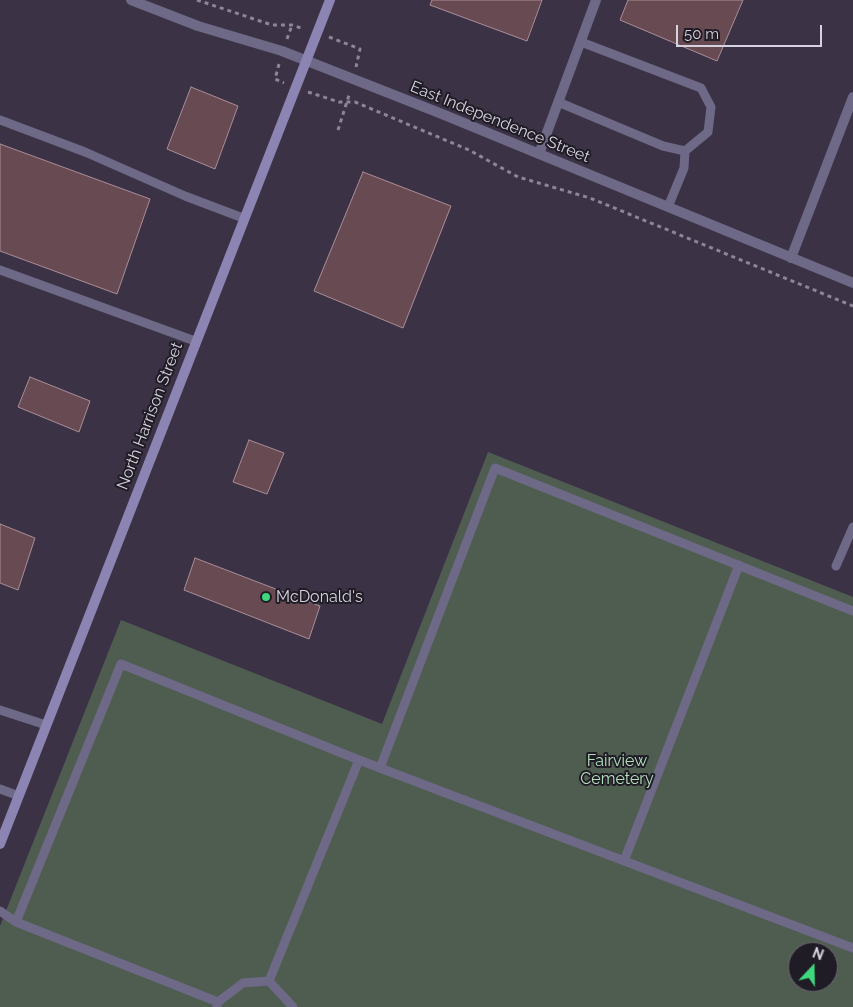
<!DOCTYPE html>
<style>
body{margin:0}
#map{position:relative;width:853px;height:1007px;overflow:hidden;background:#3b3246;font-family:Raleway,sans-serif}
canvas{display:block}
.north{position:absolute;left:788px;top:942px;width:50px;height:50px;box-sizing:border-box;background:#201c25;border:1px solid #69656f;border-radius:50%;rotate:21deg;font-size:14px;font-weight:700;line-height:20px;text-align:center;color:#d7d2df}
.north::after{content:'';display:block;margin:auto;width:18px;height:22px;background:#3dd77e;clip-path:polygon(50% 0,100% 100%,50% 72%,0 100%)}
.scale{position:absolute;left:676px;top:25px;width:146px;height:22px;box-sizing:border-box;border:2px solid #d7d2df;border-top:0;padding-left:6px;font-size:15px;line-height:18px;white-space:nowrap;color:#d7d2df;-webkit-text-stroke:4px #201c25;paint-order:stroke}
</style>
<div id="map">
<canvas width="853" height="1007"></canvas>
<div class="north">N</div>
<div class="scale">50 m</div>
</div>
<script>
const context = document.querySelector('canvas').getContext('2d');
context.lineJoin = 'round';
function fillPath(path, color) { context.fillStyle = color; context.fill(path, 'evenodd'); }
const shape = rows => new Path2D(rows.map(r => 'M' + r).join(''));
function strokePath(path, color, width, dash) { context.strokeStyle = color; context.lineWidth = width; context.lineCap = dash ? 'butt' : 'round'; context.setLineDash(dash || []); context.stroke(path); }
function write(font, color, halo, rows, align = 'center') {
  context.font = font + ' Raleway,sans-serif'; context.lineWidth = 4; context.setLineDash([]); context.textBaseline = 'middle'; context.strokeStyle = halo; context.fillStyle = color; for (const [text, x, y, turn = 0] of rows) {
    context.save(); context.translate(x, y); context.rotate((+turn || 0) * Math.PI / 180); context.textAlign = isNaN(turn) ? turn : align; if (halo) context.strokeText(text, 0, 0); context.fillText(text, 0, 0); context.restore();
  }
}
fillPath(shape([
 [488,452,853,597,853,1007,0,1007,0,926,121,620,382,724],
 [798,952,828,952,828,982,798,982]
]), '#4f5d51');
const building = shape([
 [432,0,542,0,527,41,430,5,432,0],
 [628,0,743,0,717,61,620,20,628,0],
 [191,87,238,106,215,169,167,149,191,87],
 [0,144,150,199,117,294,0,251,0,144],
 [363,172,451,206,403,328,314,291,363,172],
 [30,377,90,401,79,432,18,407,30,377],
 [249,440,284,453,267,494,233,482,249,440],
 [0,524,35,538,18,590,0,583,0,524],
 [195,558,320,606,309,639,184,590,195,558]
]);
fillPath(building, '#684a53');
strokePath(building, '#ab8e97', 1);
strokePath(shape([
 [197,0,272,25,292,25,304,29],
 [329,37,360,49,356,67],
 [287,39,292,25],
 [279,64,275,79,284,83],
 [308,92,339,102,355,102,469,150,518,177,590,198,853,306],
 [338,130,350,92]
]), '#8d8696', 3, [4, 4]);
strokePath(shape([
 [558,102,663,146,685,151,708,132,711,107,701,88,581,42],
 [0,120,85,152,185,196,243,218],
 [668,207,684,168,685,151],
 [0,270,195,341],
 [836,566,853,527],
 [0,710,46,725],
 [380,768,495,468,853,611],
 [0,789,19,796],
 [624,861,739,565],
 [0,911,16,922,218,1002],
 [16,922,121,664,359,760,853,948],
 [269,981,359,760],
 [217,1007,218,1002,243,983,269,981,293,1007]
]), '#6d6986', 9);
strokePath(shape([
 [539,154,596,0],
 [791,258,853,97]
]), '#6d6986', 10);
strokePath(shape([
 [131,0,198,26,282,51,442,114,853,283]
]), '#6d6986', 10);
strokePath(shape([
 [0,844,330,0]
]), '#8c84b3', 10);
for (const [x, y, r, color] of [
 [266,597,5,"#3dd77e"]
]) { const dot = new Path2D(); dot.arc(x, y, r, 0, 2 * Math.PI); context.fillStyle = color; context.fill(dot); strokePath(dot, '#201c25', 2); }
write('16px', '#d7d2df', '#201c25', [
 ["East Independence Street",500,122,22],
 ["North Harrison Street",150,416,-69]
]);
write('16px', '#d7d2df', '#201c25', [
 ["McDonald's",276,597]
], 'left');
write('16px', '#b1e0ba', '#201c25', [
 ["Fairview",617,761],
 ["Cemetery",617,779]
]);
</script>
